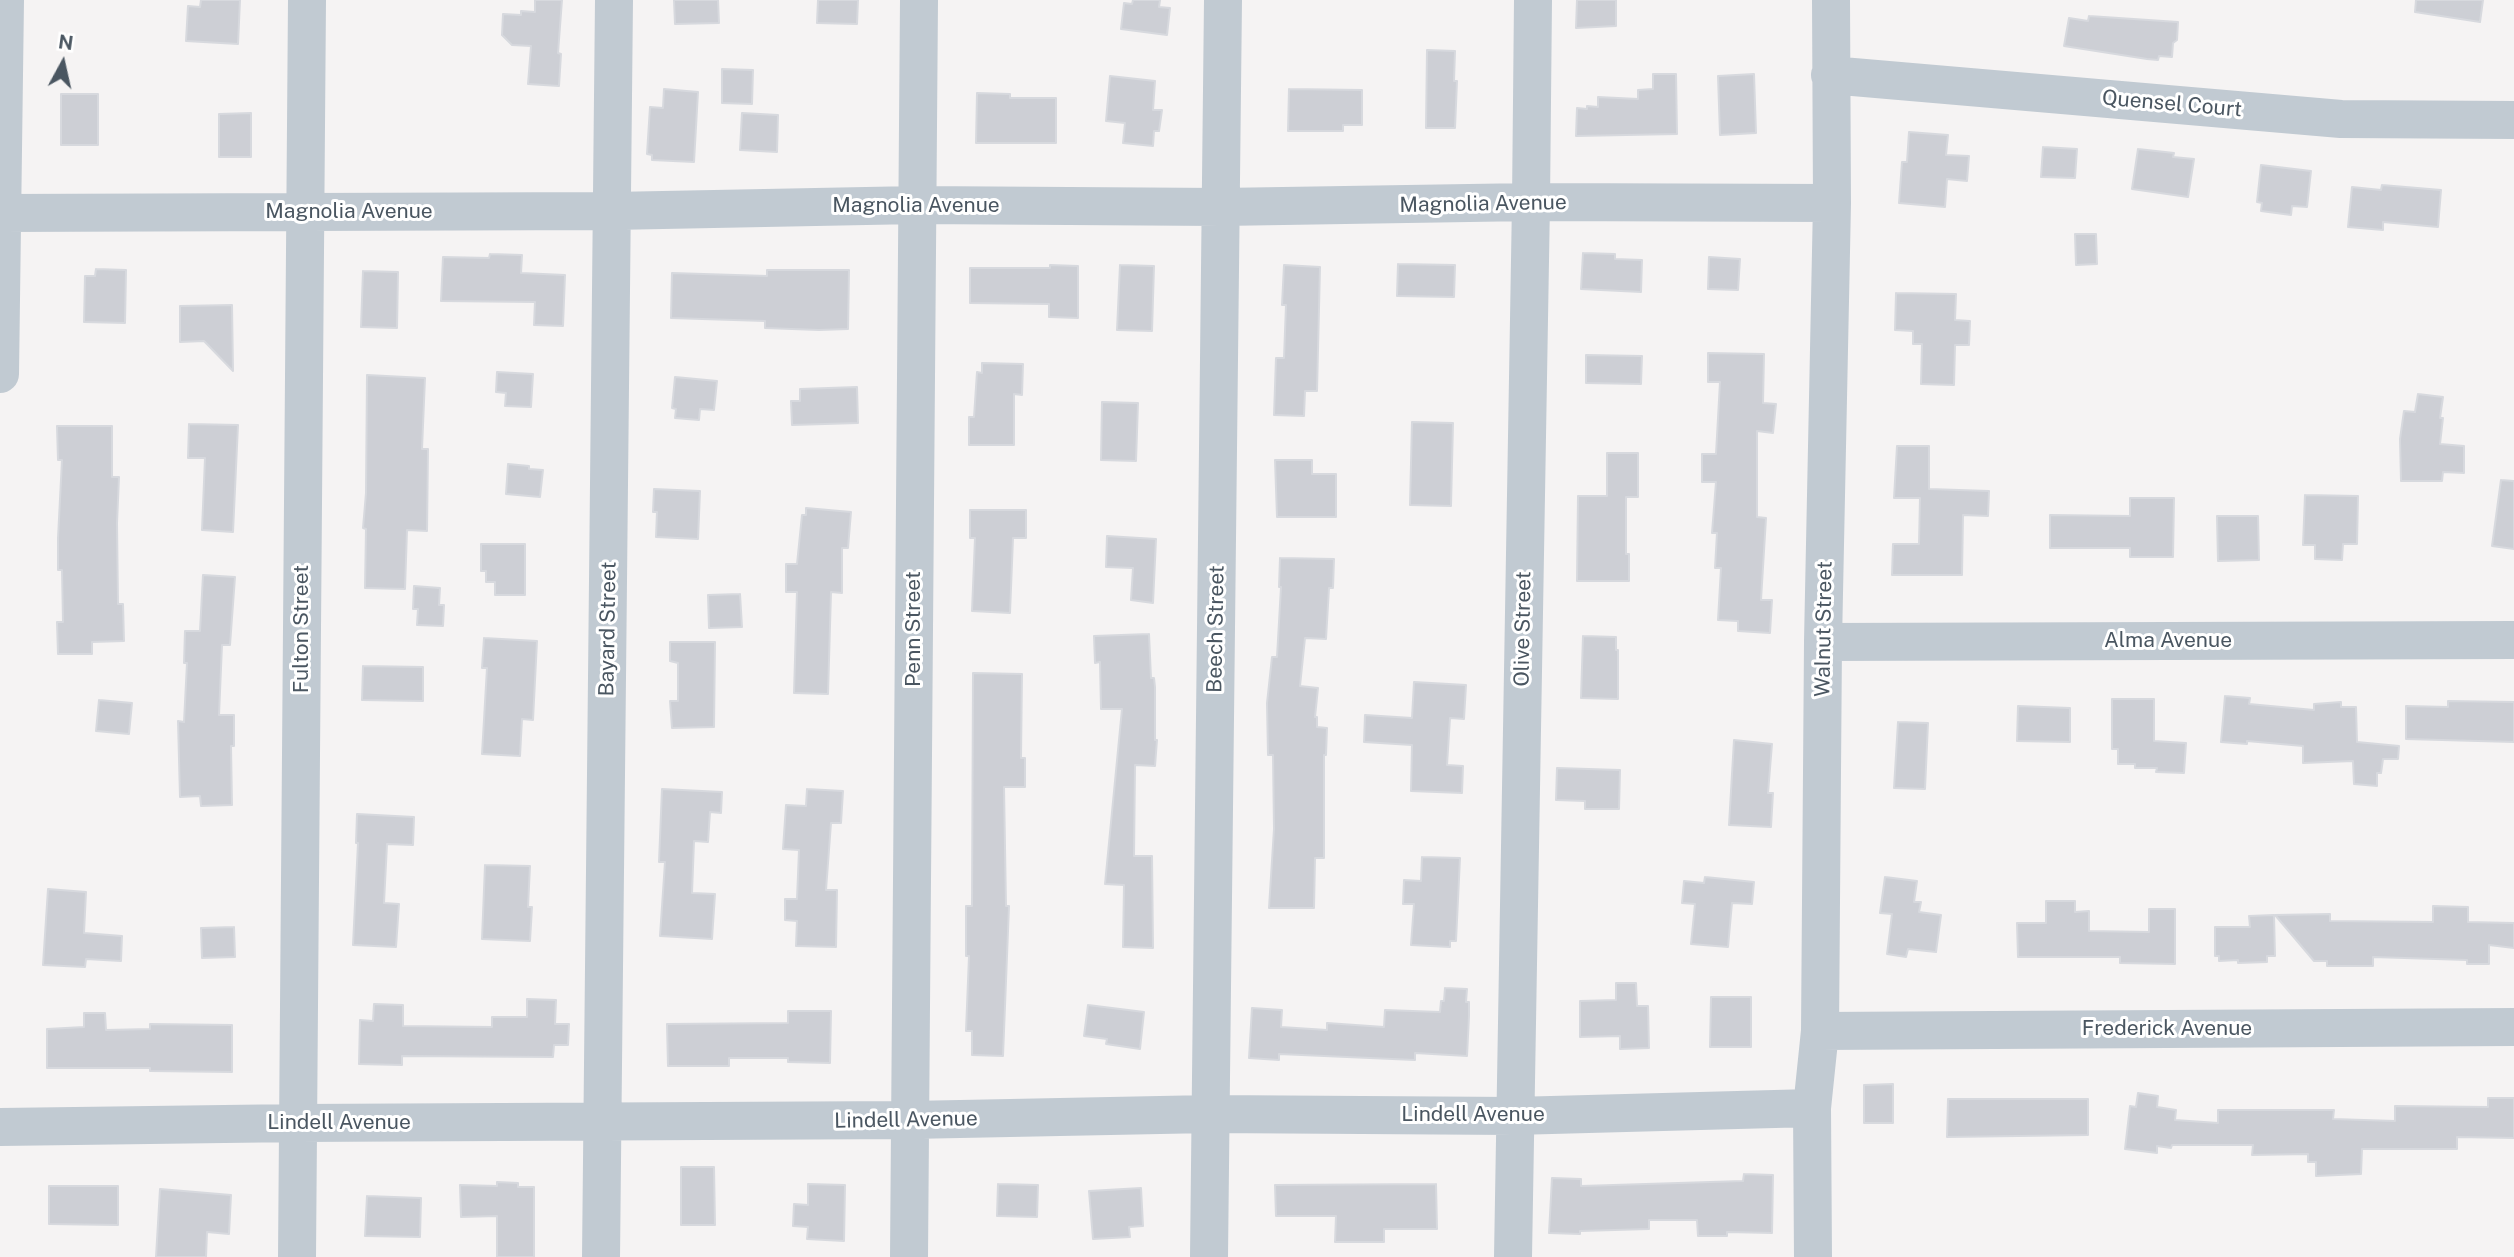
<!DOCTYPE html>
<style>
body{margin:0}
#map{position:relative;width:2514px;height:1257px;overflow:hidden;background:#f5f3f3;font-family:"Public Sans",sans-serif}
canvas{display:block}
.north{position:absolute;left:28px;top:28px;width:70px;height:70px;-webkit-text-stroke:5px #fff;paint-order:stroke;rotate:8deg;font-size:19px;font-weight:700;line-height:28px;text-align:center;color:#4a5661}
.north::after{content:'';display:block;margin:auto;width:24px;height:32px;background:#4a5661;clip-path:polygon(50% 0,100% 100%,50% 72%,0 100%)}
</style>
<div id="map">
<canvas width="2514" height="1257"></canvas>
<div class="north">N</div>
</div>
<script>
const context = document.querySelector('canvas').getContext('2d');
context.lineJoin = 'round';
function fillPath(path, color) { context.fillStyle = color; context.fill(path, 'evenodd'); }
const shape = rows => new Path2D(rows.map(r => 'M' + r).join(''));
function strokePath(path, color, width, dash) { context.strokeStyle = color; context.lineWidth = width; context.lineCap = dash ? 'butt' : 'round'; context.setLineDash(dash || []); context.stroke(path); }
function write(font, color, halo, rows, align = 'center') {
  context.font = font + ' "Public Sans",sans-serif'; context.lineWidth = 6; context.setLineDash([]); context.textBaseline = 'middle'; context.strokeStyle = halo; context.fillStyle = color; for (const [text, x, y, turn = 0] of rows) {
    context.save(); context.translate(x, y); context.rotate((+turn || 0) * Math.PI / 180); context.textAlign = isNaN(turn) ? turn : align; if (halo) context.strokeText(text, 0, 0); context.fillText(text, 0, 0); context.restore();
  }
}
const building = shape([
 [201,0,240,0,238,44,186,41,188,6,200,7,201,0],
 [535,0,562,0,558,53,561,54,559,86,528,84,531,46,512,45,502,35,503,14,521,15,521,11,535,12,535,0],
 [674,0,718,0,719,23,675,24,674,0],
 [818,0,858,0,857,24,817,23,818,0],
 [1133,0,1160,0,1159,7,1170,8,1167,35,1121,29,1124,3,1132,4,1133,0],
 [1577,0,1616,0,1616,26,1576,28,1577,0],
 [2416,0,2483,0,2480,22,2415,12,2416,0],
 [2089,16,2178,22,2177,40,2173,43,2172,57,2159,56,2158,60,2147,59,2064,46,2069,18,2088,21,2089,16],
 [1427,50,1455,51,1454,81,1457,81,1455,128,1426,128,1427,50],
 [722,69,753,70,752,104,722,103,722,69],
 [1653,74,1676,74,1677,134,1576,136,1577,108,1587,109,1587,106,1598,107,1598,97,1638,99,1638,90,1653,89,1653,74],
 [1754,74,1756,133,1720,135,1718,76,1754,74],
 [1110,76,1155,81,1153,110,1162,110,1159,131,1154,131,1153,146,1123,143,1125,123,1106,121,1110,76],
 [664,89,698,92,694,162,652,160,652,155,647,154,650,107,663,108,664,89],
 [1289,89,1362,90,1362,125,1343,125,1343,131,1288,131,1289,89],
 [977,93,1010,94,1010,98,1056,98,1056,143,976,143,977,93],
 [61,94,98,94,98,145,61,145,61,94],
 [251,113,251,157,219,157,219,114,251,113],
 [742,113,778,115,777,152,740,150,742,113],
 [1909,132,1948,135,1946,155,1969,156,1967,181,1947,179,1945,207,1899,203,1902,162,1907,162,1909,132],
 [2043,147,2077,149,2075,178,2041,177,2043,147],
 [2138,149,2174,153,2173,157,2194,159,2188,197,2132,189,2138,149],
 [2261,165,2311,171,2307,207,2292,206,2291,215,2261,211,2262,203,2257,202,2261,165],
 [2382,185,2441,190,2438,227,2383,222,2383,230,2348,227,2352,187,2381,190,2382,185],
 [2075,234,2096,234,2097,264,2076,265,2075,234],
 [1583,253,1615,254,1615,259,1642,260,1641,292,1581,289,1583,253],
 [490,254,522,255,521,273,565,275,563,326,534,325,535,302,441,301,443,257,489,258,490,254],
 [1709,257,1740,259,1738,290,1708,289,1709,257],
 [1398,264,1455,265,1454,297,1397,296,1398,264],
 [1050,265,1078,266,1078,318,1049,317,1049,304,970,303,970,268,1050,268,1050,265],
 [1120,265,1154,266,1152,331,1117,330,1120,265],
 [1284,265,1320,267,1317,391,1305,391,1304,416,1274,415,1276,358,1284,358,1286,305,1282,305,1284,265],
 [96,269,126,270,125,323,84,322,85,276,95,276,96,269],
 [767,270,849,270,848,329,819,330,765,328,765,321,671,318,672,273,767,276,767,270],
 [363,271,398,272,397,328,361,327,363,271],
 [1896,293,1956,294,1955,320,1970,321,1969,345,1955,345,1954,385,1921,384,1922,344,1913,344,1913,331,1895,330,1896,293],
 [232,305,233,371,204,341,180,342,180,306,232,305],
 [1708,353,1764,354,1763,403,1776,404,1773,433,1757,431,1757,517,1766,518,1761,600,1772,600,1770,633,1738,631,1738,621,1718,620,1721,568,1715,568,1717,533,1712,533,1716,482,1702,482,1702,454,1716,454,1720,382,1708,382,1708,353],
 [1586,355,1642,356,1641,384,1586,383,1586,355],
 [982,363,1023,364,1022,395,1014,394,1014,445,969,445,969,417,974,417,977,372,982,373,982,363],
 [497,372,533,374,531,407,505,406,506,393,496,392,497,372],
 [367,375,425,378,422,449,428,449,427,531,407,530,405,589,365,588,366,529,363,528,366,493,367,375],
 [675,377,717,381,714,410,700,409,699,420,675,418,676,409,672,408,675,377],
 [857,387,858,423,792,425,791,401,800,401,800,389,857,387],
 [2418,394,2443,397,2440,418,2443,418,2440,444,2464,446,2464,473,2443,472,2442,481,2401,481,2400,439,2404,411,2415,412,2418,394],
 [1102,402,1138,403,1136,461,1101,460,1102,402],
 [1412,422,1453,423,1451,506,1410,505,1412,422],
 [189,424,238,425,233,532,202,530,205,458,188,458,189,424],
 [57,426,112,426,112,477,119,477,117,523,118,604,123,604,124,641,92,642,92,654,58,654,57,622,63,622,62,570,58,570,58,538,62,460,58,460,57,426],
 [1897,446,1929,446,1929,489,1989,491,1988,516,1963,515,1962,575,1892,575,1893,544,1919,544,1920,498,1894,498,1897,446],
 [1607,453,1638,453,1638,497,1626,497,1626,554,1629,554,1629,581,1577,581,1578,496,1607,496,1607,453],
 [1275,460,1312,460,1312,474,1336,474,1336,517,1277,517,1275,460],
 [508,464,529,466,529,469,543,470,540,497,506,494,508,464],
 [2501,480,2514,481,2514,549,2492,546,2501,480],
 [654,489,700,491,698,539,656,537,657,512,653,512,654,489],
 [2305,495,2358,496,2357,544,2343,544,2342,560,2315,559,2315,545,2303,545,2305,495],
 [2130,498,2174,498,2173,557,2130,557,2130,548,2050,548,2050,515,2130,516,2130,498],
 [806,508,851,512,848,548,842,548,842,593,831,592,828,694,794,693,797,592,786,592,786,564,797,564,802,515,806,515,806,508],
 [970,510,1026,510,1026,538,1013,538,1010,613,972,611,975,538,970,538,970,510],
 [2217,516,2258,516,2259,560,2218,561,2217,516],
 [1107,536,1156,539,1153,603,1131,600,1133,568,1106,567,1107,536],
 [481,544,525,544,525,595,495,595,495,582,486,582,486,571,481,571,481,544],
 [1280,558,1334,559,1333,588,1329,588,1326,639,1305,638,1300,686,1318,688,1315,717,1317,717,1317,727,1327,728,1326,755,1324,755,1324,858,1315,858,1314,908,1269,908,1274,829,1273,755,1268,755,1267,703,1272,657,1277,657,1281,587,1279,587,1280,558],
 [203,575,235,577,230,645,222,645,219,715,234,715,234,746,231,746,232,805,201,806,200,796,180,797,178,721,184,722,187,663,184,663,185,631,200,631,203,575],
 [414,586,440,588,439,605,444,605,443,626,417,625,418,609,413,609,414,586],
 [740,594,742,627,709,628,708,595,740,594],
 [1149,634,1151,678,1154,678,1155,687,1155,740,1157,740,1155,766,1135,765,1134,856,1152,856,1153,948,1123,947,1124,885,1105,884,1122,709,1101,709,1100,662,1095,663,1094,636,1149,634],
 [1583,636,1616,637,1616,650,1618,650,1618,699,1581,698,1583,636],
 [484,638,537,641,533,720,522,719,520,756,482,754,487,668,482,668,484,638],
 [670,642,715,642,714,727,672,728,670,701,678,701,678,663,670,661,670,642],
 [363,666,423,667,423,701,362,700,363,666],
 [973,673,1022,674,1021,758,1025,758,1025,787,1004,787,1006,906,1009,906,1003,1056,972,1055,972,1031,966,1031,969,956,966,956,966,906,972,906,973,673],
 [1414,682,1466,685,1464,719,1450,718,1447,765,1463,766,1462,793,1411,791,1412,745,1364,742,1365,715,1412,718,1414,682],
 [2225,696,2250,698,2249,704,2314,710,2314,704,2341,702,2341,707,2356,707,2357,742,2399,746,2398,759,2383,759,2381,773,2377,773,2377,786,2354,784,2353,761,2303,763,2303,746,2247,741,2247,744,2221,742,2225,696],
 [2112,699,2154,699,2154,741,2186,743,2184,773,2156,772,2157,768,2135,768,2135,764,2118,764,2118,749,2112,749,2112,699],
 [99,700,132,703,129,734,96,731,99,700],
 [2448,701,2514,702,2514,742,2406,739,2406,706,2448,707,2448,701],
 [2018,706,2070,708,2070,742,2017,741,2018,706],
 [1898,722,1928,723,1925,789,1894,788,1898,722],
 [1734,740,1772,744,1768,793,1773,793,1771,827,1729,825,1734,740],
 [1557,768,1620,770,1619,809,1585,809,1585,801,1556,800,1557,768],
 [662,789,722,792,721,813,710,812,708,842,694,841,692,893,715,894,712,939,660,936,665,862,659,862,662,789],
 [807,789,843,791,841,823,831,823,826,890,837,890,836,947,796,946,797,921,785,920,785,899,797,899,799,850,783,849,786,805,806,806,807,789],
 [357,814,414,817,413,845,387,844,384,903,399,904,396,947,353,945,358,843,356,843,357,814],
 [1422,857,1460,858,1456,941,1450,941,1450,947,1411,945,1414,904,1403,904,1404,880,1421,881,1422,857],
 [485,865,530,866,528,907,532,907,530,941,482,939,485,865],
 [1705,877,1754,882,1752,904,1732,903,1728,947,1691,944,1695,904,1682,903,1684,881,1704,883,1705,877],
 [1885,877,1917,881,1914,902,1921,902,1919,912,1941,915,1936,952,1908,949,1906,957,1887,954,1892,914,1880,913,1885,877],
 [48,889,86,892,84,933,122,936,121,961,86,959,85,967,43,965,48,889],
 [2046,901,2075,901,2075,912,2089,911,2089,931,2149,932,2149,909,2175,909,2175,964,2120,963,2120,957,2018,957,2017,923,2046,923,2046,901],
 [2433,906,2468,907,2468,922,2514,923,2514,948,2489,945,2489,964,2467,964,2467,960,2373,957,2373,966,2327,966,2327,961,2314,961,2275,915,2330,914,2330,921,2433,922,2433,906],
 [2274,915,2275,956,2267,956,2267,962,2238,963,2238,960,2219,961,2219,956,2215,956,2215,927,2250,927,2249,916,2274,915],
 [234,927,235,957,202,958,201,928,234,927],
 [1616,983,1636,983,1637,1006,1648,1006,1649,1048,1620,1049,1620,1036,1580,1037,1580,1001,1616,1000,1616,983],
 [1445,988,1467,989,1466,1002,1469,1002,1469,1016,1467,1056,1415,1053,1415,1060,1279,1054,1279,1060,1249,1058,1252,1008,1282,1010,1281,1027,1327,1030,1327,1023,1384,1027,1385,1010,1440,1012,1441,1001,1444,1001,1445,988],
 [1711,997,1751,997,1751,1047,1710,1047,1711,997],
 [527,999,556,1000,555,1024,569,1024,568,1045,554,1045,553,1057,402,1056,402,1065,359,1064,360,1020,373,1021,374,1004,403,1005,403,1026,492,1027,492,1017,527,1017,527,999],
 [1088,1005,1144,1012,1140,1049,1106,1044,1107,1039,1084,1036,1088,1005],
 [788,1011,831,1011,830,1063,788,1062,788,1058,729,1058,729,1066,668,1066,667,1024,788,1023,788,1011],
 [84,1013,105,1013,106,1030,150,1029,150,1024,232,1025,232,1072,150,1071,150,1068,47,1068,47,1029,84,1027,84,1013],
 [1893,1084,1893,1123,1864,1123,1864,1085,1893,1084],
 [2138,1093,2158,1096,2157,1107,2176,1110,2175,1120,2218,1123,2218,1110,2334,1110,2333,1119,2395,1121,2395,1106,2488,1107,2488,1098,2514,1098,2514,1138,2457,1137,2457,1149,2362,1149,2361,1174,2316,1176,2316,1162,2308,1162,2308,1154,2252,1155,2253,1145,2172,1145,2171,1148,2157,1146,2157,1153,2125,1149,2130,1106,2136,1107,2138,1093],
 [1948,1099,2088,1099,2088,1135,1947,1137,1948,1099],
 [681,1167,714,1167,715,1225,681,1225,681,1167],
 [1744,1174,1773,1175,1772,1233,1727,1232,1727,1236,1698,1236,1697,1220,1649,1220,1649,1229,1580,1231,1580,1234,1549,1233,1552,1178,1581,1179,1581,1186,1743,1181,1744,1174],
 [497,1182,518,1183,518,1187,534,1187,534,1257,497,1257,497,1216,461,1217,460,1185,497,1186,497,1182],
 [808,1184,845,1185,844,1241,807,1239,808,1227,793,1226,794,1204,808,1205,808,1184],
 [998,1184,1038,1185,1037,1217,997,1216,998,1184],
 [1436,1184,1437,1229,1384,1229,1384,1242,1335,1242,1336,1216,1276,1216,1275,1185,1436,1184],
 [49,1186,118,1186,118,1225,49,1224,49,1186],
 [1141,1188,1143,1226,1129,1227,1130,1237,1093,1239,1089,1191,1141,1188],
 [160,1189,231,1195,229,1234,207,1232,206,1257,156,1257,160,1189],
 [367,1196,421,1198,420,1237,365,1236,367,1196]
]);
fillPath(building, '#cdcfd5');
strokePath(building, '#d7d9de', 2);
strokePath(shape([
 [1830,75,2341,119,2514,120],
 [0,213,612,211,917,205,1221,207,1531,202,1832,203],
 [0,374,5,0],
 [1823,642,2514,640],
 [1820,1031,2514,1027],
 [0,1127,299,1123,910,1120,1210,1114,1514,1116,1812,1108],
 [297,1257,307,0],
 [601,1257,614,0],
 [909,1257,919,0],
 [1209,1257,1223,0],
 [1513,1257,1531,202,1533,0],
 [1813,1257,1812,1108,1820,1031,1823,642,1832,203,1831,0]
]), '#c1cad2', 38);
write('21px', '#4a5661', '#fff', [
 ["Quensel Court",2172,104,5],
 ["Magnolia Avenue",1483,204,-1],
 ["Magnolia Avenue",916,206],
 ["Magnolia Avenue",349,212],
 ["Fulton Street",302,629,-90],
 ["Bayard Street",608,629,-89],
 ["Penn Street",914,629,-90],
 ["Beech Street",1216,629,-89],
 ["Olive Street",1523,629,-89],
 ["Walnut Street",1824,629,-89],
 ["Alma Avenue",2168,641],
 ["Frederick Avenue",2167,1029],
 ["Lindell Avenue",1473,1115],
 ["Lindell Avenue",906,1120,-1],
 ["Lindell Avenue",339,1123]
]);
</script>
